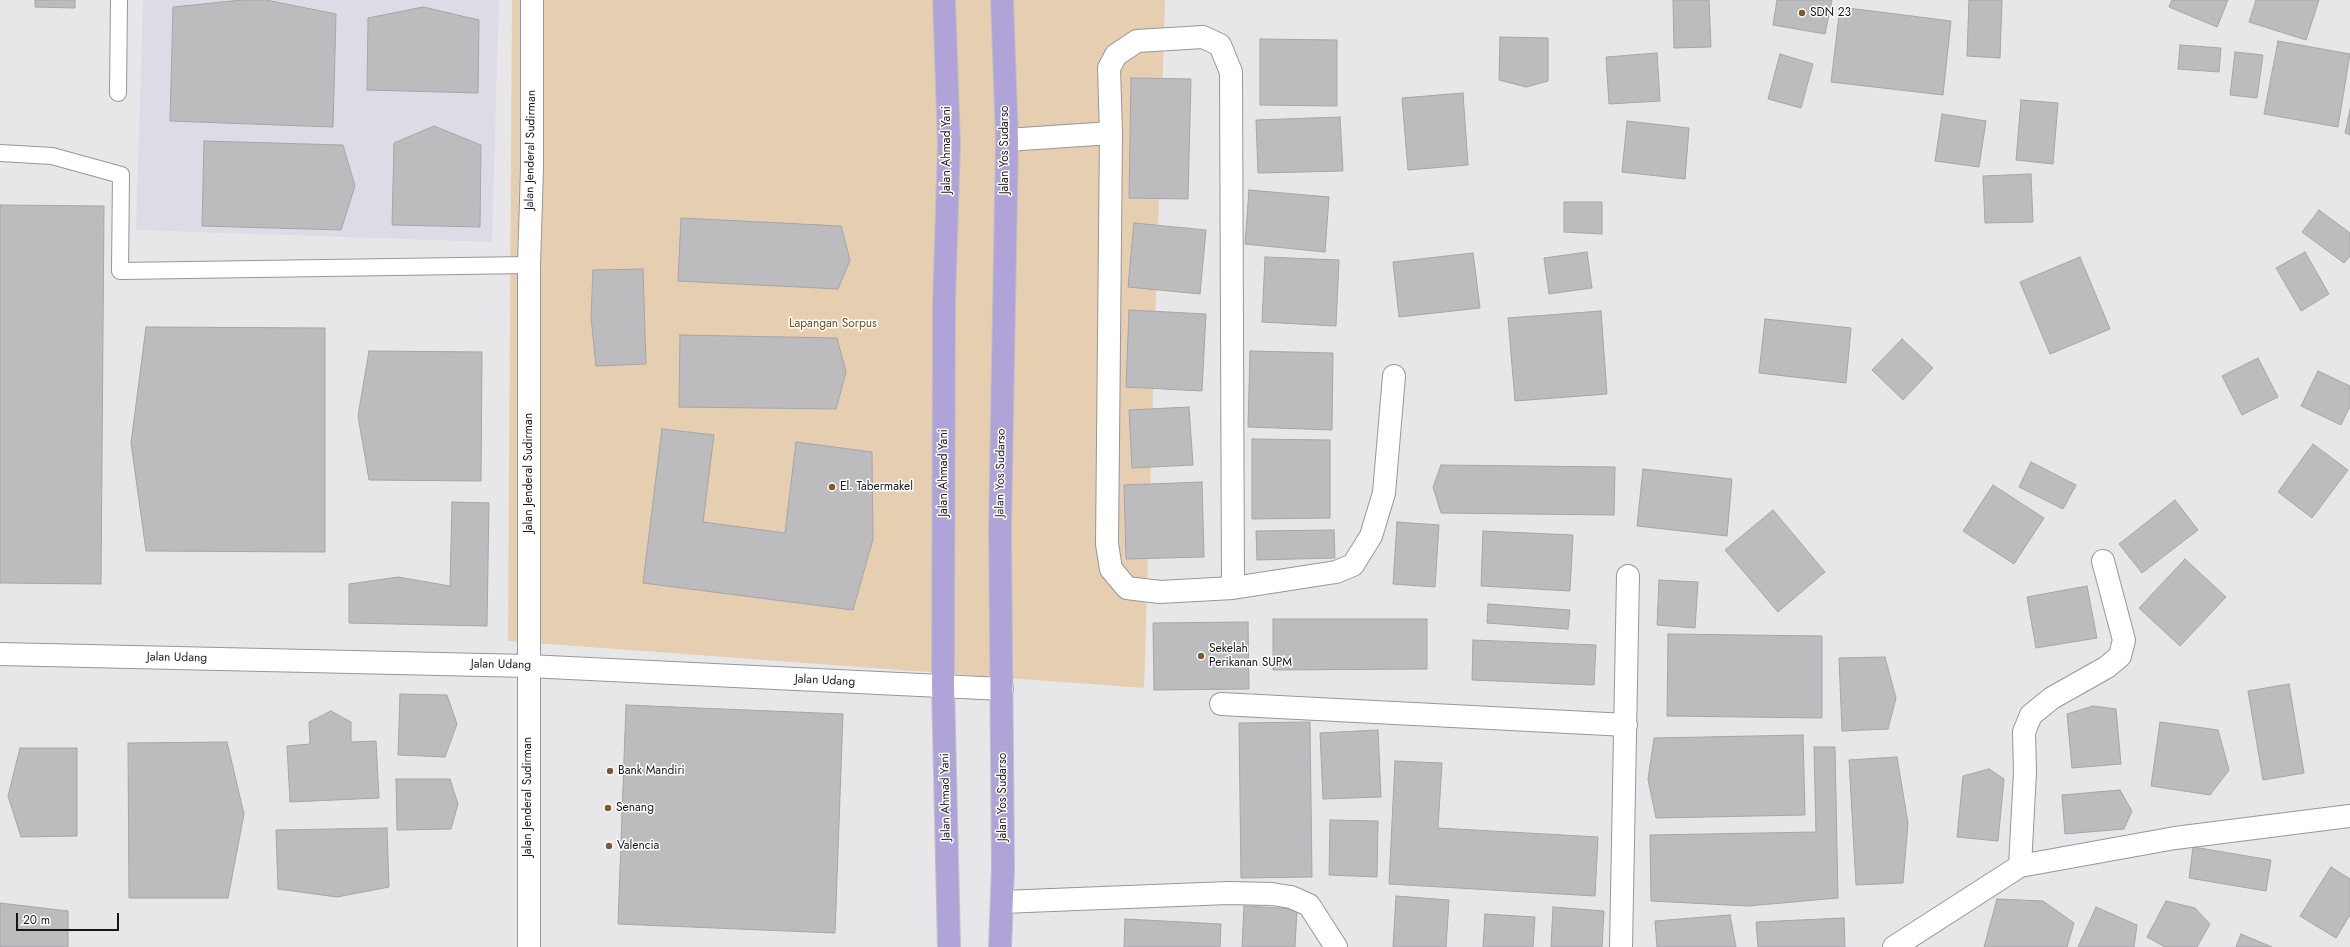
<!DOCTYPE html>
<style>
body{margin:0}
#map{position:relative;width:2350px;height:947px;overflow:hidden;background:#e7e7ea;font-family:Jost,sans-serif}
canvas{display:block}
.scale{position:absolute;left:16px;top:913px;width:103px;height:18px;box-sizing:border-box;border:2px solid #161617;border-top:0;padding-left:5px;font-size:12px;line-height:14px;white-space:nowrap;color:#161617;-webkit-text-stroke:3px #fff;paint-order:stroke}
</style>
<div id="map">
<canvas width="2350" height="947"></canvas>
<div class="scale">20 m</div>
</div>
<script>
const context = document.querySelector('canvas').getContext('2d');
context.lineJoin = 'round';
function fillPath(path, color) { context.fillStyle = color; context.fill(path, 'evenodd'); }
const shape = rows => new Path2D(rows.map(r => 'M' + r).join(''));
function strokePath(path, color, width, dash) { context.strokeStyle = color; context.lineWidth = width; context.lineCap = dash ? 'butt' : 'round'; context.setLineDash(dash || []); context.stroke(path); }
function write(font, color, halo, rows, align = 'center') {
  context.font = font + ' Jost,sans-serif'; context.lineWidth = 3; context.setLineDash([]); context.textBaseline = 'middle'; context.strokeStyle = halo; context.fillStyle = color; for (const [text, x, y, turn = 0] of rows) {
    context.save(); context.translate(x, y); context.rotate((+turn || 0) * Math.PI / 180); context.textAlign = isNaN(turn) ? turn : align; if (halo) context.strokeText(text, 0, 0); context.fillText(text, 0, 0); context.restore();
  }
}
fillPath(shape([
 [143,0,242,0,173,7,170,121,332,127,336,14,266,0,499,0,492,242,136,230],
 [423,7,478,93,367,90,368,18],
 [434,126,481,145,480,227,393,225,394,143],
 [204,141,343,145,355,186,341,230,202,226]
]), '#dedbe6');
fillPath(shape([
 [512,0,1165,0,1144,688,508,641]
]), '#e6ceb0');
const building = shape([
 [35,0,75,0,75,8,35,7,35,0],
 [242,0,266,0,336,14,333,127,170,121,173,7,242,0],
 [1673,0,1709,0,1711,47,1674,48,1673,0],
 [1777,0,1832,0,1825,34,1773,25,1777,0],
 [1969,0,2002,0,2000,58,1967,56,1969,0],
 [2172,0,2228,0,2217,27,2169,7,2172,0],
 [2256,0,2319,0,2306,40,2249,22,2256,0],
 [423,7,479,20,478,93,367,90,368,18,423,7],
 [1840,7,1951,21,1943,95,1831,82,1840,7],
 [1500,37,1548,38,1548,81,1526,87,1499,80,1500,37],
 [1260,39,1337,40,1337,106,1260,105,1260,39],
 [2278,41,2350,54,2338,127,2264,114,2278,41],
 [2180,45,2221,48,2219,72,2178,69,2180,45],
 [2235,52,2263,55,2257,98,2230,95,2235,52],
 [1657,53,1660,101,1609,104,1606,57,1657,53],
 [1780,54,1813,64,1801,108,1768,99,1780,54],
 [1131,78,1191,79,1188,199,1129,198,1131,78],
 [1463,93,1468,165,1408,170,1402,98,1463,93],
 [2021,100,2058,103,2053,164,2016,160,2021,100],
 [2350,110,2350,135,2345,133,2350,110],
 [1942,114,1986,121,1979,167,1935,161,1942,114],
 [1340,117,1343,171,1258,173,1256,120,1340,117],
 [1627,121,1689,128,1685,179,1622,172,1627,121],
 [434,126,481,145,480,227,392,225,394,143,434,126],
 [204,141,343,145,355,186,341,230,202,226,204,141],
 [2031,174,2033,222,1985,223,1983,176,2031,174],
 [1249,190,1329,197,1325,252,1245,244,1249,190],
 [1564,202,1602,202,1602,234,1564,232,1564,202],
 [0,205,104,206,101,584,0,583,0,205],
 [2319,210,2350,233,2350,256,2344,263,2302,232,2319,210],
 [681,218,841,226,850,260,838,289,678,281,681,218],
 [1134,223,1206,230,1200,294,1128,287,1134,223],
 [1587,252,1592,288,1549,294,1544,258,1587,252],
 [2305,252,2329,294,2301,311,2276,268,2305,252],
 [1473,253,1480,308,1399,317,1393,262,1473,253],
 [1265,257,1339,260,1336,326,1262,322,1265,257],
 [2080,257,2110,329,2050,354,2020,282,2080,257],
 [643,269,646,364,596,366,591,317,593,270,643,269],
 [1129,310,1206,314,1202,391,1126,387,1129,310],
 [1601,311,1607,394,1515,401,1508,318,1601,311],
 [1765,319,1851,328,1846,383,1759,373,1765,319],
 [146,327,325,328,325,552,146,551,131,443,146,327],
 [680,335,837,338,846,372,836,409,679,407,680,335],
 [1902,339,1933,368,1903,400,1872,370,1902,339],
 [369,351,482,352,481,481,369,480,358,416,369,351],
 [1250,351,1333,353,1332,430,1248,427,1250,351],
 [2258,358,2278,397,2242,415,2222,376,2258,358],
 [2318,371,2350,386,2350,406,2341,425,2301,406,2318,371],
 [1189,407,1193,465,1132,468,1129,410,1189,407],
 [662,429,714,435,703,522,785,533,796,442,872,452,873,539,853,610,643,583,662,429],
 [1252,439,1330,440,1330,518,1252,519,1252,439],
 [2313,444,2348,470,2312,518,2278,492,2313,444],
 [2031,462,2076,485,2063,509,2019,487,2031,462],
 [1441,465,1615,467,1614,515,1441,513,1433,487,1441,465],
 [1643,469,1732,479,1727,536,1637,526,1643,469],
 [1202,482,1204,557,1126,559,1124,485,1202,482],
 [1993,485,2044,518,2014,564,1963,531,1993,485],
 [2175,500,2198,530,2142,573,2119,544,2175,500],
 [452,502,489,503,487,626,349,623,349,584,398,577,450,586,452,502],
 [1773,510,1825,572,1778,612,1725,550,1773,510],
 [1397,522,1439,525,1435,587,1393,584,1397,522],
 [1334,530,1335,558,1257,560,1256,531,1334,530],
 [1483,531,1573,535,1570,591,1481,586,1483,531],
 [2185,559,2226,597,2180,646,2139,608,2185,559],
 [1659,580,1698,582,1695,628,1657,625,1659,580],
 [2087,586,2097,638,2036,648,2027,597,2087,586],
 [1488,604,1570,610,1568,629,1487,623,1488,604],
 [1273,619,1427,619,1427,669,1273,670,1273,619],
 [1248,622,1249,689,1154,690,1153,623,1248,622],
 [1668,634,1822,636,1822,718,1667,716,1668,634],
 [1473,640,1596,645,1594,685,1472,680,1473,640],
 [1885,657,1896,698,1888,729,1842,731,1839,658,1885,657],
 [2289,684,2304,773,2263,780,2248,691,2289,684],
 [400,694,447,695,457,724,445,757,398,755,400,694],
 [626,705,843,714,835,933,618,924,626,705],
 [2093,706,2116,709,2121,764,2072,768,2067,714,2093,706],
 [331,711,351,722,351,742,376,741,379,798,290,802,287,746,310,744,309,722,331,711],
 [1310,722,1312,877,1241,878,1239,723,1310,722],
 [2160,722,2218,730,2229,770,2210,795,2151,786,2160,722],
 [1378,730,1381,797,1323,799,1320,733,1378,730],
 [1803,735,1805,815,1656,818,1648,779,1654,738,1803,735],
 [227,742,244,814,228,898,129,898,128,743,227,742],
 [1814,747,1835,747,1838,898,1748,906,1651,901,1650,835,1816,832,1814,747],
 [20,748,77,748,77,836,21,837,8,796,20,748],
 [1897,757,1908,823,1903,883,1856,885,1849,760,1897,757],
 [1395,761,1442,763,1438,828,1598,837,1595,896,1389,884,1395,761],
 [1989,769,2004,779,1998,841,1957,837,1963,776,1989,769],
 [396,779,450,779,458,804,451,829,397,830,396,779],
 [2120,790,2132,811,2124,829,2065,834,2062,795,2120,790],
 [1330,820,1378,821,1377,877,1329,875,1330,820],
 [387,828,389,887,337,897,278,889,276,830,387,828],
 [2193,847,2271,860,2266,891,2189,878,2193,847],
 [2331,867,2350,879,2350,915,2336,938,2300,916,2331,867],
 [1396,896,1449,900,1446,947,1393,947,1396,896],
 [1997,899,2043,901,2074,923,2067,947,1984,947,1997,899],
 [2166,901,2195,908,2210,924,2197,947,2165,947,2147,937,2166,901],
 [0,903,68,911,68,947,0,947,0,903],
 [1244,906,1297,909,1295,947,1242,947,1244,906],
 [1553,907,1604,911,1602,947,1551,947,1553,907],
 [2096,907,2137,925,2134,947,2078,947,2096,907],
 [1485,914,1535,917,1533,947,1483,947,1485,914],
 [1730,915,1736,947,1657,947,1655,921,1730,915],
 [1844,918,1845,947,1758,947,1756,922,1844,918],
 [1125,919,1221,924,1220,947,1124,947,1125,919],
 [2241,934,2272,947,2236,947,2241,934]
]);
fillPath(building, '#bcbcbf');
strokePath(building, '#a6a5a9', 1);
const service = shape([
 [118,93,119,0],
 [0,153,52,156,121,175,120,271,529,265]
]);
const minor = shape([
 [1111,133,1107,544,1111,569,1127,588,1160,592,1233,588,1336,572,1353,565,1371,536,1384,493,1394,376],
 [1007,140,1111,133,1109,68,1116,55,1137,41,1203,37,1220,45,1231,72,1233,588],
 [0,654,528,666,1002,689],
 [1221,704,1626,725],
 [2020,866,2175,838,2350,816],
 [1002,902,1228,893,1272,894,1291,897,1309,905,1336,947],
 [1621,947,1628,576],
 [1894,947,2020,866,2025,772,2024,732,2031,715,2052,698,2107,667,2120,656,2124,640,2103,561]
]);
const secondary = shape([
 [529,947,529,265,532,168,532,0]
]);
const trunk = shape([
 [944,0,949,144,944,303,943,687,949,947],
 [1000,947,1003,869,1000,529,1007,140,1002,0]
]);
strokePath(service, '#979699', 18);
strokePath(minor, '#979699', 24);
strokePath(secondary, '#979699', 24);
strokePath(trunk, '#c2c2c3', 24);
strokePath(service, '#fff', 16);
strokePath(minor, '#fff', 22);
strokePath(secondary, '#fff', 22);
strokePath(trunk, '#b0a3d8', 22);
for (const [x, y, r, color] of [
 [1802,13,4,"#7b5c31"],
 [832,487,4,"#7b5c31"],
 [1201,656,4,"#7b5c31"],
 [610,771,4,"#7b5c31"],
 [608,808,4,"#7b5c31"],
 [609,846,4,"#7b5c31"]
]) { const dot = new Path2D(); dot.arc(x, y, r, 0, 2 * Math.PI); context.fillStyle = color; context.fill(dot); strokePath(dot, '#fff', 1.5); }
write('12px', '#161617', '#fff', [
 ["SDN 23",1810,13],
 ["El. Tabermakel",840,487],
 ["Sekelah",1209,649],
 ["Perikanan SUPM",1209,663],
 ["Bank Mandiri",618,771],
 ["Senang",616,808],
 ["Valencia",617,846]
], 'left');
write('12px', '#161617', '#fff', [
 ["Jalan Jenderal Sudirman",531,150,-89],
 ["Jalan Ahmad Yani",947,150,-90],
 ["Jalan Yos Sudarso",1005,150,-90],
 ["Jalan Jenderal Sudirman",529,473,-90],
 ["Jalan Ahmad Yani",944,473,-90],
 ["Jalan Yos Sudarso",1001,473,-89],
 ["Jalan Udang",177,658,1],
 ["Jalan Udang",501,665,1],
 ["Jalan Udang",825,681,3],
 ["Jalan Jenderal Sudirman",528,797,-90],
 ["Jalan Ahmad Yani",946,797,-91],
 ["Jalan Yos Sudarso",1003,797,-90]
]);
write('12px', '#744f15', '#fff', [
 ["Lapangan Sorpus",833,324]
]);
</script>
